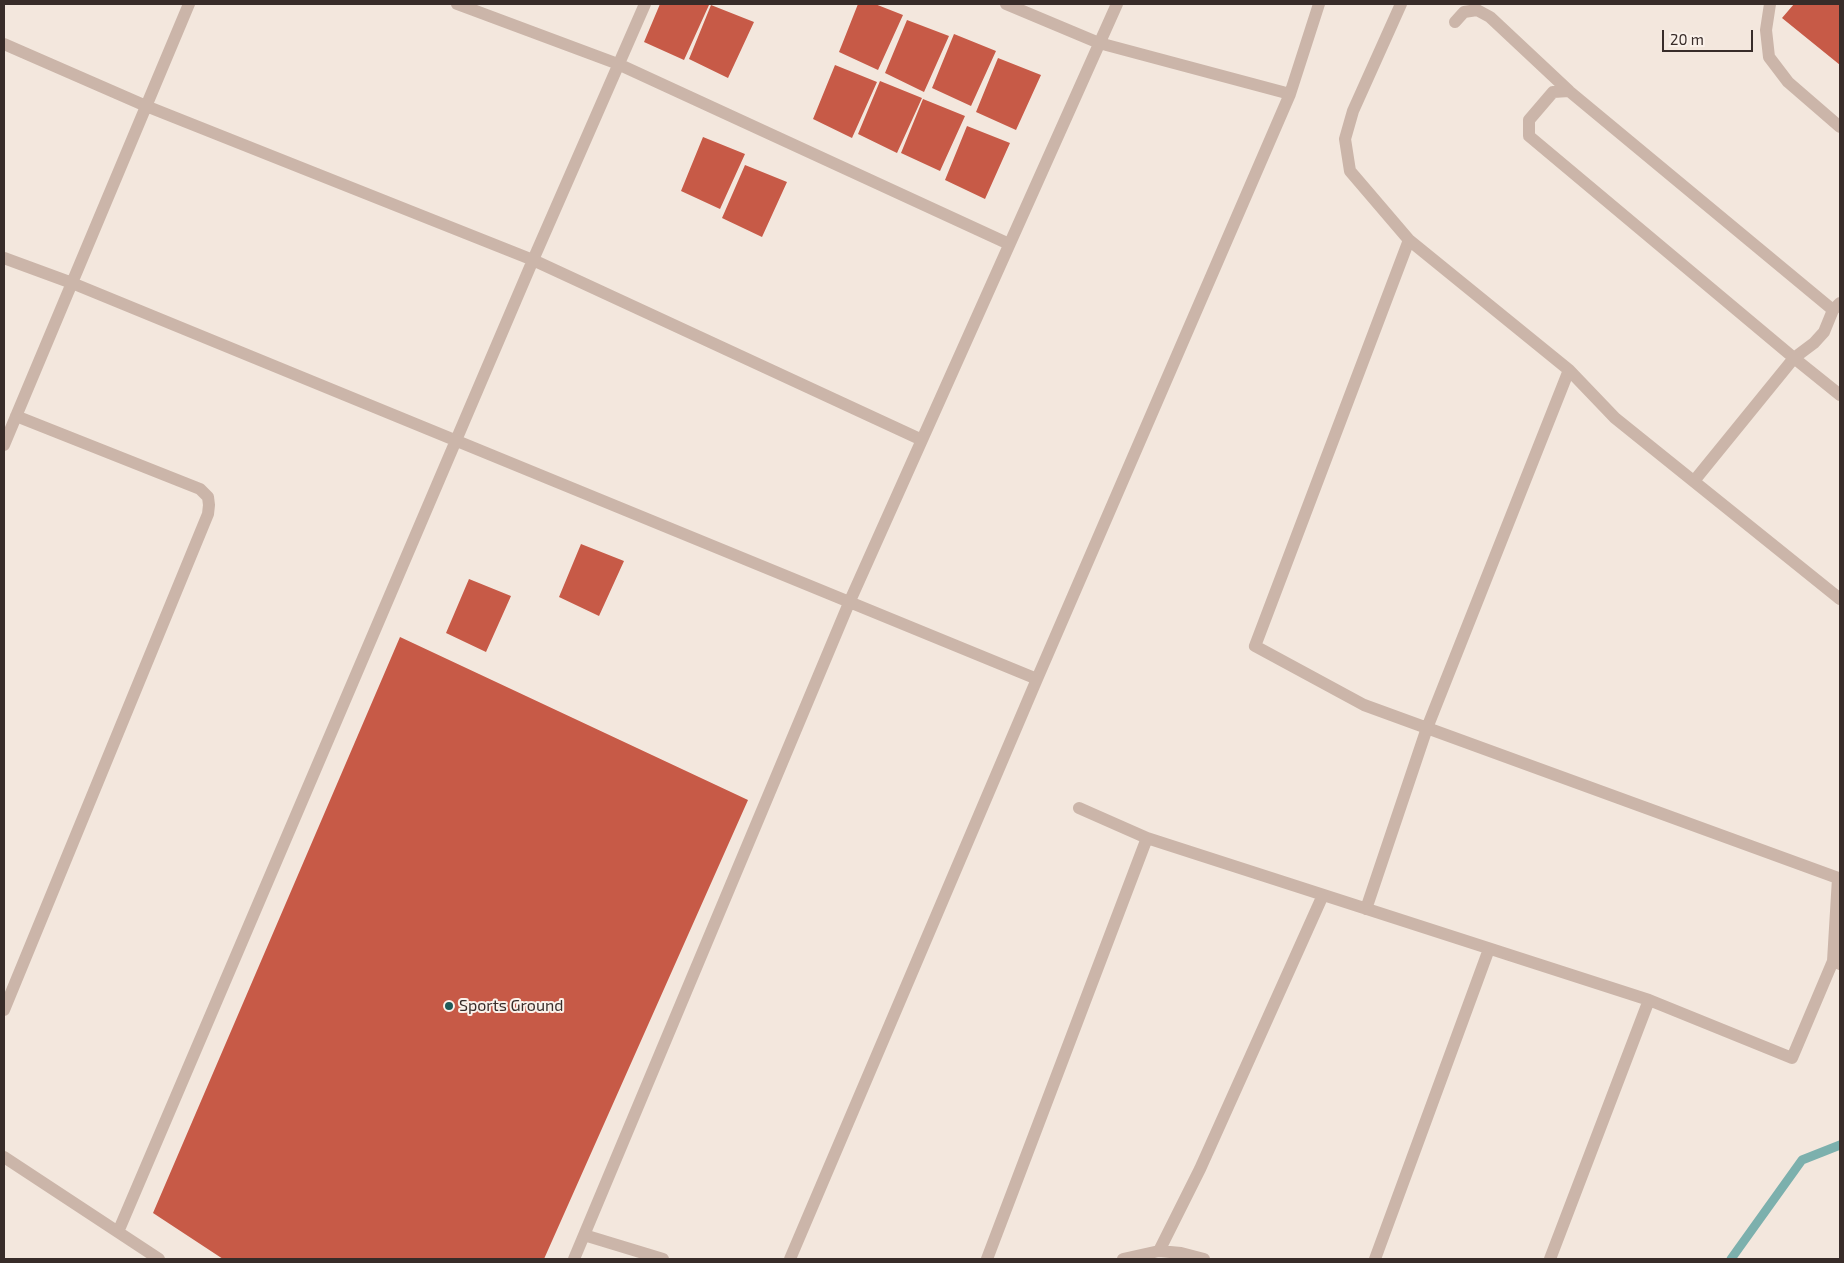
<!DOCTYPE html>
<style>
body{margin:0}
#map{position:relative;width:1844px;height:1263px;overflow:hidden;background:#f3e7dd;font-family:"Exo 2",sans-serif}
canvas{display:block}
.frame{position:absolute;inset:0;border:5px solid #382c29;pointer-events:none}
.scale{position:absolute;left:1662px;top:30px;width:91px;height:22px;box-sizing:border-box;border:2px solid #382c29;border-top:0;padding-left:6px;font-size:15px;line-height:18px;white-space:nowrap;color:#382c29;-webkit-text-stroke:4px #faf1ea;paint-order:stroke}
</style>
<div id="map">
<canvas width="1844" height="1263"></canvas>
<div class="frame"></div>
<div class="scale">20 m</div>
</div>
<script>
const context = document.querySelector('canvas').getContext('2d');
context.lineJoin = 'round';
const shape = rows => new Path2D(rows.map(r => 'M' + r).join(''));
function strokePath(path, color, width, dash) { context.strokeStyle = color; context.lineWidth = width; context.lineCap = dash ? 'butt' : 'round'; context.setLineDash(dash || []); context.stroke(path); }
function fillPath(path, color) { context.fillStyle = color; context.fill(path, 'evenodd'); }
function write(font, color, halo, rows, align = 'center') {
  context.font = font + ' "Exo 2",sans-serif'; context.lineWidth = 4; context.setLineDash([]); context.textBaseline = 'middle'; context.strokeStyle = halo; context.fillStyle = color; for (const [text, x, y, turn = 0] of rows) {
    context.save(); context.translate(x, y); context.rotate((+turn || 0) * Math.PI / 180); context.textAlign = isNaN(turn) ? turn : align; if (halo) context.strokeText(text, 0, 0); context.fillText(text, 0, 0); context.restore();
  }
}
strokePath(shape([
 [1731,1259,1802,1160,1840,1145]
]), '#7cb0ad', 9);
fillPath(shape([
 [660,4,709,5,684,60,644,42],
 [858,4,875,4,903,15,878,70,839,52],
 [1794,4,1840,4,1840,65,1782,18],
 [711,5,754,22,728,78,689,59],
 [907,20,949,36,924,92,885,73],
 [954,34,996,51,971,106,932,88],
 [998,58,1041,75,1016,130,976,112],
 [835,65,877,82,852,138,813,119],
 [880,81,922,98,897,153,858,134],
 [923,99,965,116,940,171,901,153],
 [967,126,1010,143,985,199,945,180],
 [703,137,745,154,720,209,681,191],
 [745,165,787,182,762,237,722,218],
 [581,544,624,561,599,616,559,597],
 [469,579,511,596,486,652,446,633],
 [400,637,748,800,544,1259,223,1259,153,1213]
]), '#c75a47');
strokePath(shape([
 [457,4,618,64,1009,244],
 [1006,4,1099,43,1290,94],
 [1401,4,1353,111,1345,139,1350,171,1409,240,1569,370,1615,418,1840,599],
 [1770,4,1766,30,1769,57,1788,82,1840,127],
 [1455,22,1464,12,1477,10,1490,17,1569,91],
 [4,44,146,106,533,260,922,440],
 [1409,240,1255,646,1364,705,1838,878,1833,961,1840,964],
 [4,258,72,283,1037,679],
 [1833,310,1569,91,1553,92,1529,120,1529,136,1794,358,1840,395],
 [4,445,189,4],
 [1694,481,1794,358,1814,343,1824,332,1833,310,1840,303],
 [1079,808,1147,838,1649,1000,1792,1058,1833,961],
 [1366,909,1427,728,1569,370],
 [4,1010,208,514,209,505,208,497,200,489,16,416],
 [4,1157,159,1259],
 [118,1232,533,260,645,4],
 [584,1235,663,1259],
 [1159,1251,1181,1253,1204,1259],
 [574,1259,849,603,1117,4],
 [790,1259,1037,679,1290,94,1319,4],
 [987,1259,1147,838],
 [1123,1259,1159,1251,1200,1169,1323,895],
 [1375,1259,1489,949],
 [1550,1259,1649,1000]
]), '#cbb5a9', 12);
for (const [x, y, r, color] of [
 [449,1006,5,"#1e5a59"]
]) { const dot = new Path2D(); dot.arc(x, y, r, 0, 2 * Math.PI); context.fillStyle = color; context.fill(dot); strokePath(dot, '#faf1ea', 2); }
write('16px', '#382c29', '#faf1ea', [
 ["Sports Ground",459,1006]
], 'left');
</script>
